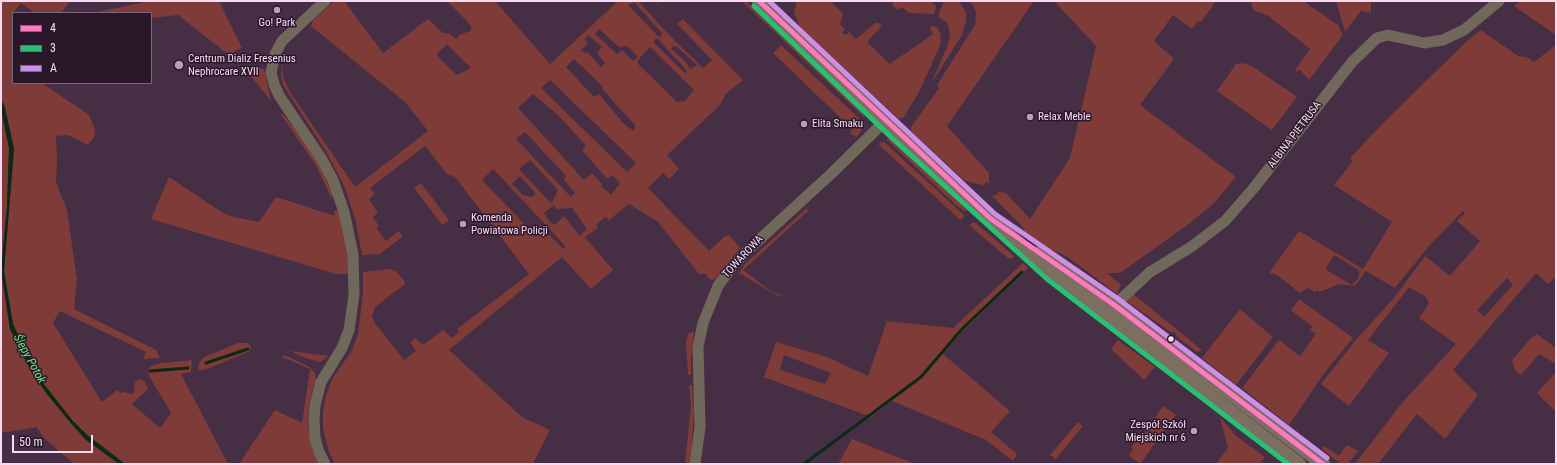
<!DOCTYPE html>
<meta charset="utf-8">
<style>
body{margin:0}
#map{position:relative;width:1557px;height:465px;overflow:hidden;background:#462e45;font-family:"Roboto Condensed",sans-serif}
canvas{display:block}
.frame{position:absolute;inset:0;border:2px solid #f8dcf6;pointer-events:none}
.legend{position:absolute;left:12px;top:12px;width:140px;height:72px;box-sizing:border-box;background:#2a172a;border:1px solid #7c667c;margin:0;padding:5px 7px;list-style:none;font-size:12px;color:#f8dcf6}
.legend li{display:flex;align-items:center;gap:8px;height:20px}
.legend b{width:20px;border:1px solid #7c667c}
.scale{position:absolute;left:12px;top:435px;width:81px;height:18px;box-sizing:border-box;border:2px solid #f8dcf6;border-top:0;padding-left:5px;font-size:12px;line-height:14px;white-space:nowrap;color:#f8dcf6;-webkit-text-stroke:3px #2a172a;paint-order:stroke}
</style>
<div id="map">
<canvas width="1557" height="465"></canvas>
<div class="frame"></div>
<ul class="legend">
<li><b style="height:5px;background:#fe7ac1"></b>4</li>
<li><b style="height:5px;background:#26c172"></b>3</li>
<li><b style="height:5px;background:#ce8fe9"></b>A</li>
</ul>
<div class="scale">50 m</div>
</div>
<script>
const context = document.querySelector('canvas').getContext('2d');
context.lineJoin = 'round';
function fillPath(path, color) { context.fillStyle = color; context.fill(path, 'evenodd'); }
const shape = rows => new Path2D(rows.map(r => 'M' + r).join(''));
function strokePath(path, color, width, dash) { context.strokeStyle = color; context.lineWidth = width; context.lineCap = dash ? 'butt' : 'round'; context.setLineDash(dash || []); context.stroke(path); }
function write(font, color, halo, rows, align = 'center') {
  context.font = font + ' "Roboto Condensed",sans-serif'; context.lineWidth = 3; context.setLineDash([]); context.textBaseline = 'middle'; context.strokeStyle = halo; context.fillStyle = color; for (const [text, x, y, turn = 0] of rows) {
    context.save(); context.translate(x, y); context.rotate((+turn || 0) * Math.PI / 180); context.textAlign = isNaN(turn) ? turn : align; if (halo) context.strokeText(text, 0, 0); context.fillText(text, 0, 0); context.restore();
  }
}
fillPath(shape([
 [1,1,70,1,61,13,35,13,21,3,13,13,13,83,42,83,89,115,95,129,94,132,96,134,88,145,68,135,56,136,57,158,56,182,67,210,77,280,74,309,156,350,160,358,143,359,146,352,60,311,53,323,102,402,117,390,121,393,124,392,130,394,134,393,135,382,141,379,145,382,148,389,132,404,160,428,171,413,149,376,148,371,151,366,162,363,192,360,191,372,181,374,228,464,125,464,86,434,72,420,40,379,17,334,13,324,4,271,14,149,5,108,1,99],
 [150,1,219,1,242,48,234,51,237,56,234,59,178,15,151,18,151,13,92,13],
 [334,1,344,1,383,53,428,19,443,33,449,33,456,39,461,34,471,31,471,27,468,22,447,1,495,1,550,64,618,1,638,1,671,37,703,68,712,60,655,1,656,1,677,24,683,19,743,80,726,94,719,106,667,155,679,169,669,179,663,173,648,188,709,251,724,237,729,235,740,248,717,277,713,280,709,279,706,274,699,274,658,222,629,204,609,220,605,217,596,225,598,228,585,237,613,270,591,289,562,257,449,350,522,417,550,430,533,464,335,464,329,452,323,428,323,412,326,395,332,379,351,352,358,334,363,294,363,272,391,269,397,272,404,281,405,284,375,307,372,316,375,323,404,360,416,351,410,342,415,338,423,345,443,330,452,338,459,332,457,329,529,274,455,177,447,174,425,146,370,188,375,194,369,199,378,212,373,217,379,226,376,228,386,241,399,231,403,236,380,254,362,255,356,222,345,188,327,153,283,85,281,76,282,61,283,77,290,92,355,187,428,131,405,102,312,27,310,29,313,20],
 [634,2,662,33,660,38,628,5],
 [599,29,619,47,627,46,638,57,633,61,622,50,617,54,595,34],
 [588,35,602,47,597,53,605,63,601,67,588,53,585,53,581,50,588,43,585,39],
 [657,38,687,71,686,74,653,42],
 [447,44,471,68,457,75,439,58,437,54],
 [673,46,676,46,697,65,690,69,686,62,671,49],
 [650,47,694,90,685,101,677,102,639,65,637,61],
 [574,59,602,86,603,90,635,125,634,131,624,124,599,94,594,97,566,67],
 [550,80,636,163,627,172,541,88],
 [533,94,560,117,586,146,582,150,607,179,612,175,620,183,611,195,601,186,602,184,592,173,584,180,518,108],
 [525,132,566,176,564,180,575,193,571,197,516,139],
 [530,160,558,190,552,203,549,201,519,169],
 [493,169,544,223,566,247,563,249,540,225,532,232,482,180],
 [520,176,536,194,532,197,523,195,512,184],
 [554,205,557,209,572,208,587,229,580,236,564,216,555,225,550,222,544,213],
 [742,1,746,1,862,111,865,118],
 [797,1,830,1,843,14,840,24,845,29,842,33,846,35,849,32,856,39,875,23,879,23,882,26,867,42,890,64,933,34,930,29,932,26,937,27,941,35,940,46,918,94,904,117,899,119,803,30,798,23,794,13],
 [894,1,930,1,936,6,934,14,909,13,902,7,898,10,892,5],
 [944,1,956,1,960,3,966,13,966,21,962,35,931,84,947,47,950,37,948,24,938,16],
 [969,1,1034,1,947,126,989,173,989,184,987,182,983,185,965,181,911,131,911,127,939,88,937,85,975,25,976,12,972,4],
 [1054,1,1216,1,1201,22,1198,21,1192,29,1173,15,1154,41,1174,59,1140,105,1236,177,1213,204,1190,223,1120,273,1107,273,1121,285,1117,294,1068,257,1033,241,1026,235,1023,227,992,196,998,194,997,191,1006,193,1030,219,1070,158,1096,46],
 [1303,1,1338,25,1343,35,1309,80,1300,70,1297,72,1295,70,1310,49,1267,15,1257,12,1253,9,1251,2],
 [1336,1,1371,1,1371,13,1361,11,1345,32],
 [1521,1,1556,1,1556,35,1514,6],
 [1481,30,1518,56,1527,57,1534,62,1556,45,1556,279,1554,278,1548,284,1536,273,1453,370,1478,395,1445,439,1417,414,1378,464,1355,464,1402,403,1456,344,1419,318,1429,303,1426,297,1409,287,1368,340,1389,353,1349,406,1321,384,1355,341,1393,299,1425,256,1450,276,1480,241,1457,221,1465,213,1463,211,1429,246,1395,288,1366,271,1355,286,1339,284,1319,292,1317,290,1315,292,1308,288,1300,293,1277,275,1269,273,1299,231,1363,269,1392,222,1334,185,1353,161,1350,158,1383,123,1470,38],
 [1334,255,1359,270,1359,277,1352,285,1328,271,1326,268],
 [1507,278,1513,285,1484,317,1477,310],
 [781,45,863,122,861,131,857,137,850,134,852,129,773,53],
 [1244,63,1253,67,1296,96,1296,98,1272,130,1217,91,1236,64],
 [259,67,264,70,265,73,271,101,250,75],
 [1,110,9,148,7,207,1,270,10,329,31,371,47,394,85,439,119,464,74,464,43,437,37,427,1,433],
 [280,113,284,115,310,149,326,179,332,192,332,197,331,198,317,167],
 [886,139,892,139,896,142,966,209,966,212,957,206],
 [884,142,964,215,964,218,960,220,878,144],
 [169,177,223,213,234,217,259,222,276,197,335,216,334,211,336,210,340,213,348,249,350,274,336,274,151,219],
 [421,183,449,220,447,222,442,225,414,188],
 [806,209,809,210,743,270,772,292,789,298,776,295,739,273,744,265],
 [972,222,976,223,1015,257,1009,259,970,226],
 [1023,263,1028,268,962,332,943,354,1010,411,991,432,1017,454,1013,461,986,440,892,401,871,417,764,377,776,342,827,357,868,376,887,321,953,328],
 [784,355,831,373,825,384,780,370],
 [1132,293,1202,350,1197,352,1176,336,1177,334,1173,331,1172,333,1128,302,1125,300],
 [1299,299,1353,338,1325,372,1289,425,1242,388,1279,340,1300,356,1316,334,1309,330,1313,327,1291,310],
 [1240,309,1273,337,1236,385,1202,358],
 [694,332,691,358,691,375,688,375,686,341,689,333],
 [1537,334,1556,348,1556,364,1539,354,1521,375,1515,370,1512,360,1531,338],
 [1118,340,1155,367,1144,380,1111,349],
 [238,343,248,343,251,347,250,351,210,368,198,371,199,363,204,357],
 [290,351,329,356,320,362,305,358],
 [284,355,308,366,315,373,316,379,309,404,308,426,313,451,319,464,239,464,275,410,302,423,310,369,282,357],
 [1556,372,1556,412,1537,393],
 [689,385,692,385,694,410,692,443,689,464,685,464,691,406],
 [1163,406,1176,415,1140,464,1129,456,1133,449,1131,447,1140,435,1142,436],
 [1220,417,1236,436,1265,457,1260,464,1216,464,1228,448],
 [1078,422,1083,426,1056,459,1050,455],
 [852,439,915,464,838,464],
 [1347,445,1358,451,1348,464,1341,464,1322,449,1324,446,1339,456]
]), '#7e3b38');
fillPath(shape([
 [1,99,5,108,14,149,4,271,13,324,40,379,72,420,86,434,125,464,119,464,85,439,69,421,47,394,31,371,10,329,1,270,7,207,9,148,1,110]
]), '#0c2a13');
strokePath(shape([
 [206,363,248,349],
 [150,371,188,368],
 [804,464,921,377,962,329,1022,272]
]), '#0c2a13', 3);
strokePath(shape([
 [325,1,282,41,275,54,271,73,275,87,280,97,321,158,333,180,344,212,353,254,354,295,349,330,342,348,321,382,315,405,314,420,315,438,319,452,325,464],
 [1111,311,1121,299,1150,272,1191,247,1225,221,1253,189,1352,62,1377,38,1388,35,1424,43,1443,40,1464,30,1499,1],
 [695,464,700,427,698,347,703,323,718,286,731,268,748,250,832,173,885,121]
]), '#71685c', 11);
strokePath(shape([
 [759,1,898,134,1052,274,1299,464],
 [1040,253,1113,304,1323,464]
]), '#7c6e61', 14);
strokePath(shape([
 [759,1,991,219,1113,304,1323,464]
]), '#fe7ac1', 5);
strokePath(shape([
 [754,6,893,139,1047,279,1288,464]
]), '#26c172', 5);
strokePath(shape([
 [769,1,995,214,1117,298,1327,458]
]), '#ce8fe9', 5);
for (const [x, y, r, color] of [
 [277,10,4,"#ba9fb8"],
 [179,65,5,"#ba9fb8"],
 [1030,117,4,"#ba9fb8"],
 [804,124,4,"#ba9fb8"],
 [463,224,4,"#ba9fb8"],
 [1171,339,3.5,"#f8dcf6"],
 [1194,431,4,"#ba9fb8"]
]) { const dot = new Path2D(); dot.arc(x, y, r, 0, 2 * Math.PI); context.fillStyle = color; context.fill(dot); strokePath(dot, '#2a172a', 1.5); }
write('11px', '#f8dcf6', '#2a172a', [
 ["Go! Park",277,23,"center"],
 ["Centrum Dializ Fresenius",188,59],
 ["Nephrocare XVII",188,72],
 ["Relax Meble",1038,117],
 ["Elita Smaku",812,124],
 ["Komenda",471,218],
 ["Powiatowa Policji",471,231],
 ["Zespół Szkół",1186,425,"right"],
 ["Miejskich nr 6",1186,438,"right"]
], 'left');
write('11px', '#f8dcf6', '#2a172a', [
 ["ALBINA PIETRUSA",1295,135,-53],
 ["TOWAROWA",743,257,-47]
]);
write('italic 12px', '#62ec7f', '#2a172a', [
 ["Ślepy Potok",29,359,61]
]);
</script>
